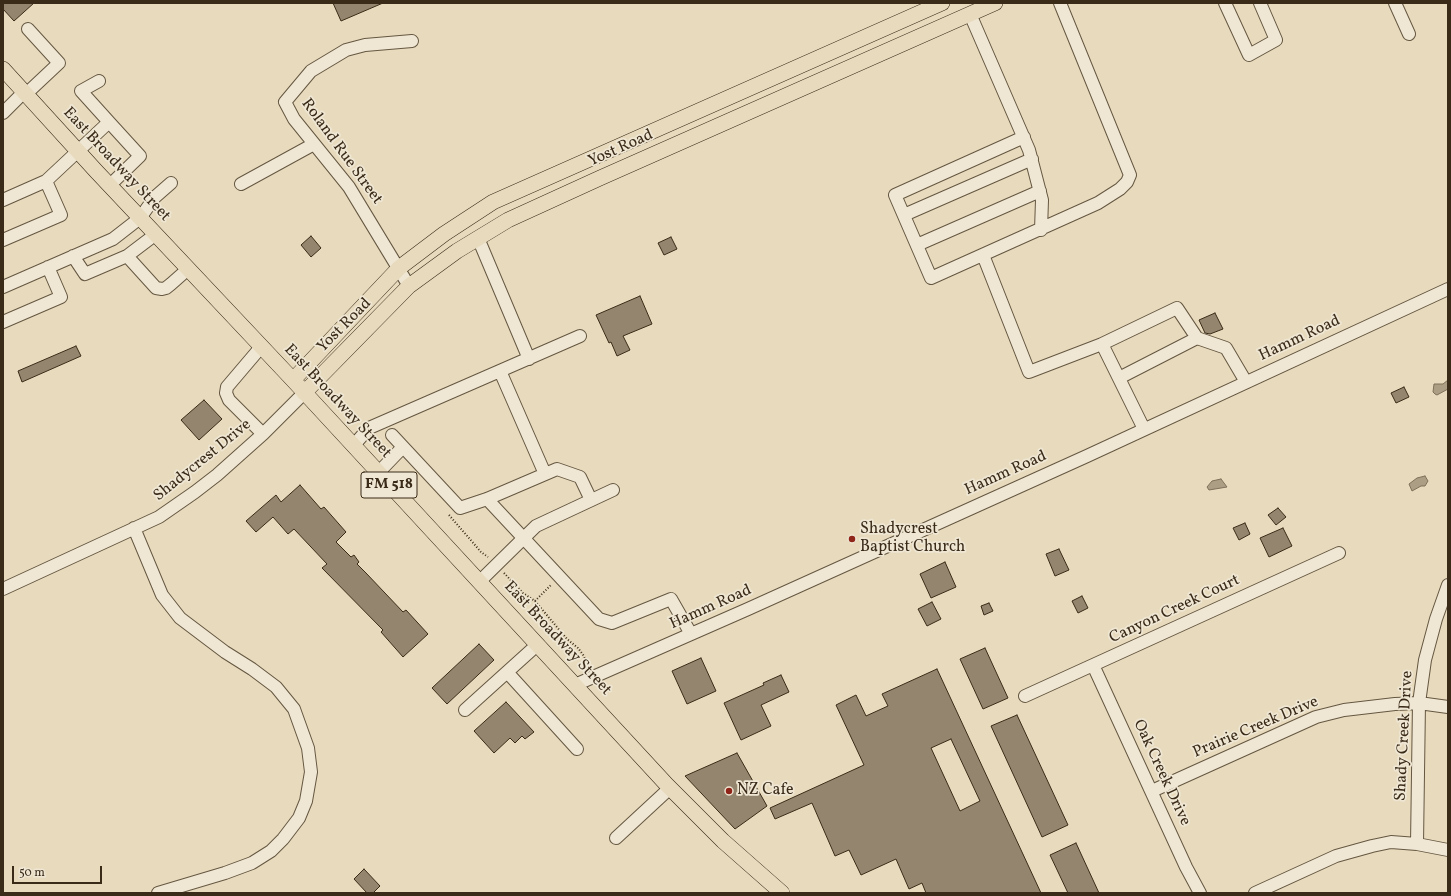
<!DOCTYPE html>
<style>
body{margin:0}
#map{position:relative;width:1451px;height:896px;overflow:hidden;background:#e7dabd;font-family:Vollkorn,serif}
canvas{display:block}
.frame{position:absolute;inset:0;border:4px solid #3a2b18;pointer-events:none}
.scale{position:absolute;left:12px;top:866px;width:90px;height:18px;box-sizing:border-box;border:2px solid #3a2b18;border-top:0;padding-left:5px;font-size:12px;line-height:14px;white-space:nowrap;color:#3a2b18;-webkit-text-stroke:3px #efe7d4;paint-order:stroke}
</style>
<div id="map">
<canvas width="1451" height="896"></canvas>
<div class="frame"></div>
<div class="scale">50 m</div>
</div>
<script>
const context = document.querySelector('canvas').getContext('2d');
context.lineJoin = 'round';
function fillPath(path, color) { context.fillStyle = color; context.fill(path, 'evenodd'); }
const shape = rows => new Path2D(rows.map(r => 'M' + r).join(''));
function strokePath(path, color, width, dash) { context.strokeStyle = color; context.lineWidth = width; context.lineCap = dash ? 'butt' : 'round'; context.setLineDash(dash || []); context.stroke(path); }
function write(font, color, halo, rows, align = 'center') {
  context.font = font + ' Vollkorn,serif'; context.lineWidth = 3.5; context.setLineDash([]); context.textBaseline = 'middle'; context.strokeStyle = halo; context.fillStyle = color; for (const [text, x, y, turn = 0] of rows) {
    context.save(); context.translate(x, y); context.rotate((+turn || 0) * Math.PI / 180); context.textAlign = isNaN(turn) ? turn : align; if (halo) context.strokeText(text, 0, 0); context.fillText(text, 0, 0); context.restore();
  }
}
const water = shape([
 [1448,380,1448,389,1437,395,1435,394,1433,392,1434,384,1443,384,1448,380],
 [1425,476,1428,481,1425,486,1421,486,1412,491,1409,484,1417,478,1425,476],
 [1221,479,1227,487,1209,490,1207,487,1212,481,1221,479]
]);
fillPath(water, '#ac9e85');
strokePath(water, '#7e7059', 1);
const building = shape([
 [3,3,34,3,14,21,3,9,3,3],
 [333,3,383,3,341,21,333,3],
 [311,236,321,248,311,257,301,245,311,236],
 [671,237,677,249,664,255,658,243,671,237],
 [640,296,652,324,623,336,630,350,617,356,611,342,609,343,596,315,640,296],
 [1215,313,1223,329,1210,334,1205,333,1199,320,1215,313],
 [76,346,81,356,22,382,18,371,76,346],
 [1404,387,1409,397,1396,403,1391,393,1404,387],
 [204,400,222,419,199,440,181,420,204,400],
 [300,485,321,509,324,507,346,532,336,542,351,557,354,555,359,562,357,564,366,573,403,612,406,610,428,634,403,657,381,632,383,630,322,568,327,564,294,529,288,534,273,517,256,532,246,521,276,495,281,502,300,485],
 [1278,508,1286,517,1276,525,1268,515,1278,508],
 [1245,523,1250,534,1239,540,1233,528,1245,523],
 [1283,528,1292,546,1269,557,1260,538,1283,528],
 [1059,549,1069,570,1055,576,1046,554,1059,549],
 [945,562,956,587,931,598,920,574,945,562],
 [1082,596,1088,608,1078,613,1072,601,1082,596],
 [932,602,941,619,927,626,918,609,932,602],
 [989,603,993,611,984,615,981,606,989,603],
 [479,644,494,660,447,704,432,688,479,644],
 [985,648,1008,698,983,709,960,659,985,648],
 [701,658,716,691,687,704,672,671,701,658],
 [937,669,1041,893,926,893,922,883,909,889,896,859,861,875,849,850,835,856,812,803,775,819,770,808,864,765,836,705,856,695,866,716,888,706,882,694,937,669],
 [951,739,980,801,960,811,931,748,951,739],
 [781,675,789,692,761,705,771,726,741,740,724,703,764,685,763,683,781,675],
 [506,702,534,732,525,739,522,736,515,743,510,738,494,753,474,731,506,702],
 [1017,715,1068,825,1042,837,991,726,1017,715],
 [737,753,767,806,735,829,685,776,737,753],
 [1076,843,1099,893,1068,893,1050,855,1076,843],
 [364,869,380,886,373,893,367,893,354,879,364,869]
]);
fillPath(building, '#94866e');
strokePath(building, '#3a2b18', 1);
const minor = shape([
 [1225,3,1249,55,1276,40,1260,3],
 [1395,3,1409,34],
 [970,14,1029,150,1042,200,1041,230],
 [26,94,59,63,28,29],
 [3,113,24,92],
 [109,122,140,156,110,185],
 [1024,137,895,195,931,278,1098,203,1120,189,1127,182,1130,175,1060,3],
 [241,184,314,144],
 [3,200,46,181],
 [904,215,1032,159],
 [478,238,529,359],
 [3,240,61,215,46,181,109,122,81,91,99,81],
 [917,245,1040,191],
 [983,255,1029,372,1102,344,1144,429],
 [73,256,85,274,127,256,156,234],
 [127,256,156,288,162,289,166,288,171,284,188,269],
 [409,286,349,187,294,119,285,102,311,71,346,50,365,45,412,41],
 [3,287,113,239,140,218,155,197,171,183],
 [3,322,61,297,48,267],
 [1197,338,1226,348,1246,382],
 [1102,344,1177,308,1197,338,1119,378],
 [261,347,227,387,226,393,229,400,263,434],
 [500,371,545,474],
 [392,435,460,508,487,499,557,469,580,477,591,500],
 [353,446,369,428,580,336],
 [378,473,403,447],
 [487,499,599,619,612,623,671,599,691,634],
 [134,528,162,595,180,618,225,652,252,669,276,687,294,709,308,748,311,772,306,801,299,818,283,839,271,851,252,863,225,873,158,893],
 [479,582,536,526,613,490],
 [3,589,159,517,195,492,217,475,263,434,304,393],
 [1093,665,1186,867,1200,893],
 [507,672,577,749],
 [575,685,748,609,1087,456,1448,289],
 [1025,696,1339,553],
 [465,710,537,645],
 [1152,791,1316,717,1344,710,1395,704,1419,703,1448,707],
 [616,838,670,788],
 [1417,844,1419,703,1425,660,1436,619,1448,585],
 [1255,893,1336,856,1372,846,1391,842,1417,844,1448,850]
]);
const major = shape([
 [3,69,96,171,293,380,667,785,723,841,782,893],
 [293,380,399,268,444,234,493,202,942,3],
 [304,393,409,286,457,251,508,220,600,178,995,3]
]);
strokePath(minor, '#655741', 14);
strokePath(major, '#3a2b18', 16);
strokePath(shape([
 [449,515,481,552,488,557],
 [504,573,523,593,535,601,567,639,578,648,584,656,588,667],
 [535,601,551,585]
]), '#3a2b18', 2, [1, 2]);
strokePath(minor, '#efe7d4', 12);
strokePath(major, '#e7dabd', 15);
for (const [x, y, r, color] of [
 [852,539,4,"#8f2418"],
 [729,791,4,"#8f2418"]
]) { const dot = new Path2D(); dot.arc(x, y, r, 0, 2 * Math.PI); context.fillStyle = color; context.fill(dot); strokePath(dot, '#efe7d4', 1.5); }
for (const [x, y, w] of [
 [389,485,56]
]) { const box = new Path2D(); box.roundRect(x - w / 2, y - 13, w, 26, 3); context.fillStyle = '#efe7d4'; context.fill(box); strokePath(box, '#3a2b18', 1); }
write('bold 15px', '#3a2b18', null, [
 ["FM 518",389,485]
]);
write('16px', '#3a2b18', '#efe7d4', [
 ["Yost Road",621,149,-24],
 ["Roland Rue Street",341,152,54],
 ["East Broadway Street",116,165,47],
 ["Yost Road",345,326,-45],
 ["Hamm Road",1300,339,-25],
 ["East Broadway Street",337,402,47],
 ["Shadycrest Drive",203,461,-39],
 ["Hamm Road",1006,474,-24],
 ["Hamm Road",711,608,-24],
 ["Canyon Creek Court",1175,610,-25],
 ["East Broadway Street",557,639,47],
 ["Prairie Creek Drive",1256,728,-23],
 ["Shady Creek Drive",1405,736,-87],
 ["Oak Creek Drive",1161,773,65]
]);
write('16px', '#3a2b18', '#efe7d4', [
 ["Shadycrest",860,530],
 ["Baptist Church",860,548],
 ["NZ Cafe",737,791]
], 'left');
</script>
